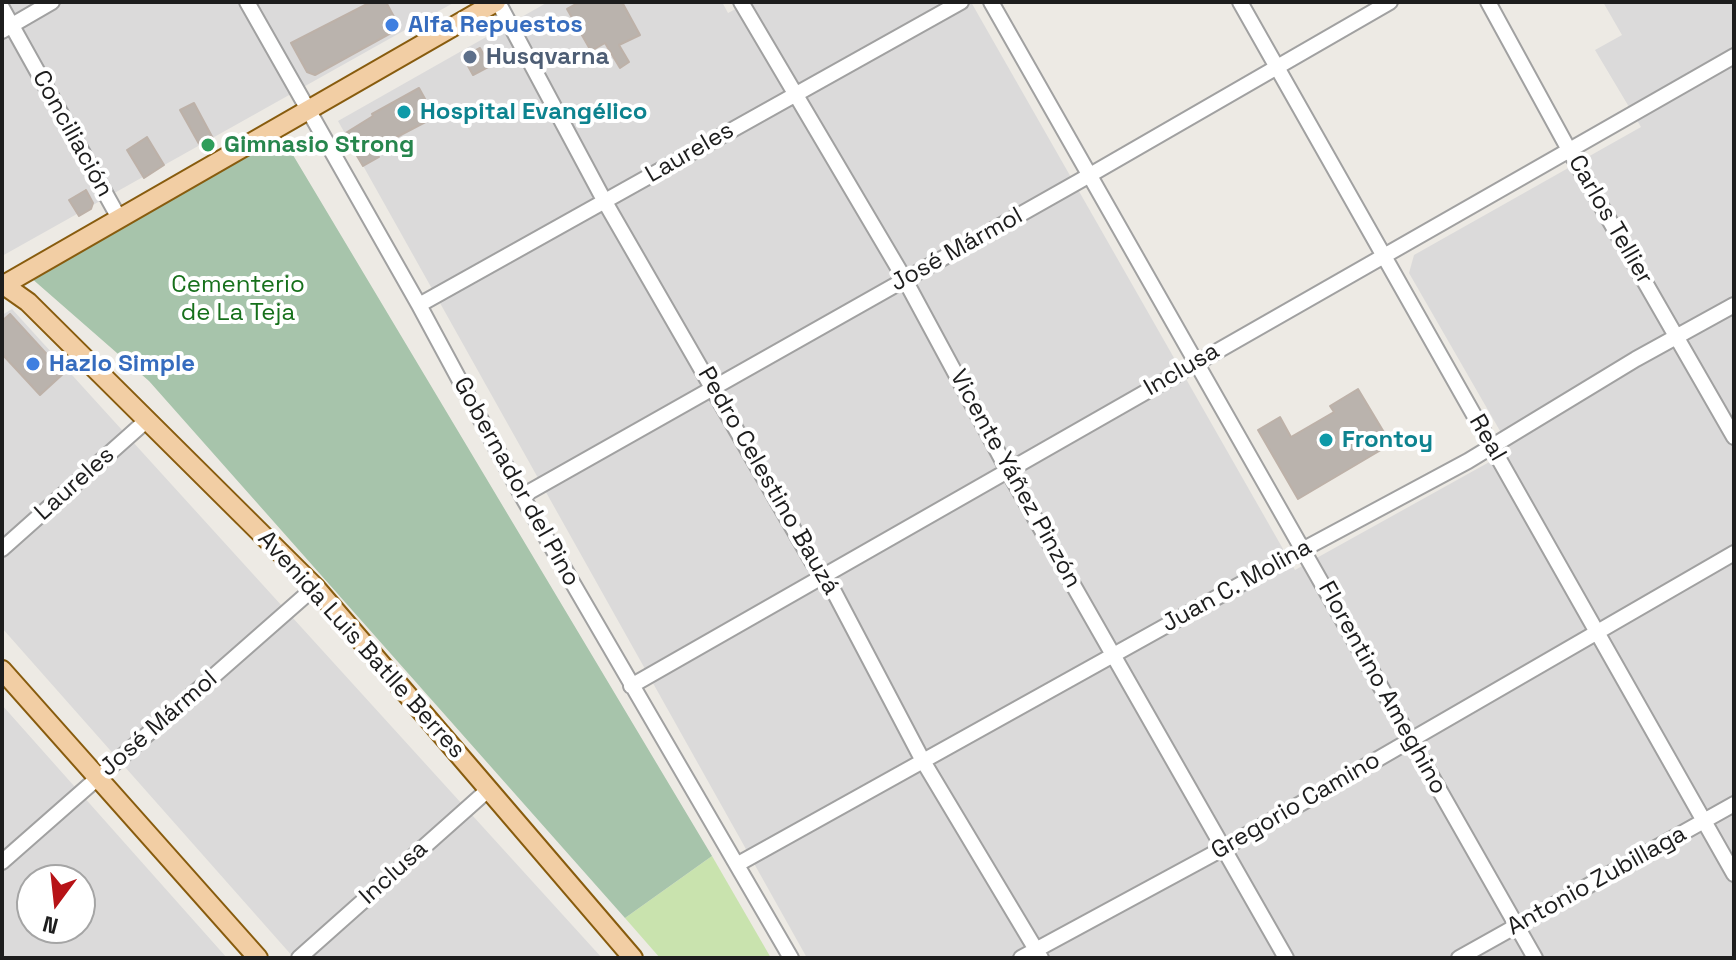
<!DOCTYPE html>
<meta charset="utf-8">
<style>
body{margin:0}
#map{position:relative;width:1736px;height:960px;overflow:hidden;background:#edeae4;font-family:"Space Grotesk",sans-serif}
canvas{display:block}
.frame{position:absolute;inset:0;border:4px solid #1d1d1d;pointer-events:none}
.north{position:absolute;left:16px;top:864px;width:80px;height:80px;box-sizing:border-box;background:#fff;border:2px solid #a5a5a5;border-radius:50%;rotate:195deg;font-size:22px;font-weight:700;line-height:32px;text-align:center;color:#1d1d1d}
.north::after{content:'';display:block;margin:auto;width:28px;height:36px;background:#b71317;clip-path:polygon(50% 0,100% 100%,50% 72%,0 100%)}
</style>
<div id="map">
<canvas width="1736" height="960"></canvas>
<div class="frame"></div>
<div class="north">N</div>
</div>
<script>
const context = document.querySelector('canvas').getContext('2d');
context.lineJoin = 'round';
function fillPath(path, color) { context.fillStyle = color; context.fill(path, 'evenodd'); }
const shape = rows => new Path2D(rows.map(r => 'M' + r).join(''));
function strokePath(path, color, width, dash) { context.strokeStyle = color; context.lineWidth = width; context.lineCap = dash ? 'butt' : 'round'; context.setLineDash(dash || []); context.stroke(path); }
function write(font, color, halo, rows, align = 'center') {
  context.font = font + ' "Space Grotesk",sans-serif'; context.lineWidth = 8; context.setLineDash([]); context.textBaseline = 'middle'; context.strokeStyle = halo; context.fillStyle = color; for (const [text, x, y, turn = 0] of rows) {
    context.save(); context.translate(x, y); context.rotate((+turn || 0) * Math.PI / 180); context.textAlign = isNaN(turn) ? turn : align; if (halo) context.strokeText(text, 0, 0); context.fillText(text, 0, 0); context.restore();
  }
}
fillPath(shape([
 [2,2,455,2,2,256],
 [548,2,722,2,728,13,749,2,971,2,1295,570,1511,450,1409,273,1414,255,1641,127,1595,50,1622,35,1603,2,1734,2,1734,958,807,958,338,121],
 [12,309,602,958,294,958,2,628,2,315],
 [2,705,227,958,2,958],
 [32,880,80,880,80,928,32,928]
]), '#dbdada');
fillPath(shape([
 [712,856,771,958,660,958,625,918]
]), '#c9e3ae');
fillPath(shape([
 [281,135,712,856,625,918,149,381,30,277]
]), '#a7c4ab');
const building = shape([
 [371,2,386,2,400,28,315,75,307,72,291,43,371,2],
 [580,2,622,2,640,35,619,45,629,62,620,68,605,43,591,51,567,9,580,2],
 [480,48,490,66,473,75,463,57,480,48],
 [419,88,435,117,374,149,379,157,363,166,344,134,373,116,372,114,419,88],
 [194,103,216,144,203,151,180,110,194,103],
 [147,137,164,165,144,178,127,150,147,137],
 [86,190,93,203,91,209,79,216,69,200,86,190],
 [10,314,64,373,40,395,2,354,2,321,10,314],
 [1358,389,1391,444,1298,499,1258,430,1280,417,1291,437,1334,412,1330,406,1358,389]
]);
fillPath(building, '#bab3ad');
strokePath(building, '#bdb1a8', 2);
const minor = shape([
 [247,2,419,305,522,496,791,958],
 [498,2,605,202,813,563,831,586,923,761,1041,958],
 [741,2,904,278,1007,469,1286,958],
 [991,2,1535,958],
 [1240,2,1734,874],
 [1488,2,1569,150,1734,437],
 [2,8,119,218],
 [2,31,52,2],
 [419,305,961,2],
 [522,496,1090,175,1390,2],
 [2,549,147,420],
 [631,686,1734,56],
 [2,862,315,587],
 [738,864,1302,550,1468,461,1636,359,1734,305],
 [299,958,489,789],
 [1021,958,1224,848,1734,553],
 [1459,958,1734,804]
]);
const major = shape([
 [4,285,28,302,315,587,633,958],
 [2,286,496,2],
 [2,670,258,958]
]);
strokePath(minor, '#a1a1a1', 18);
strokePath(major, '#885c0e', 22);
strokePath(minor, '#fff', 14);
strokePath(major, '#f2cea4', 18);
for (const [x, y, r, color] of [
 [392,25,8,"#3f7fe0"],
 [470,57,8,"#5c6f8a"],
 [404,112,8,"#0f9aa8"],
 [208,145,8,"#2e9e5b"],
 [33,364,8,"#3f7fe0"],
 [1326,440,8,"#0f9aa8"]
]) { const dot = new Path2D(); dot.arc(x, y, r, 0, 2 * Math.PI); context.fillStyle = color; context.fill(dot); strokePath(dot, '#fff', 3); }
write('bold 24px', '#366cbe', '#fff', [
 ["Alfa Repuestos",408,25],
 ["Hazlo Simple",49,364]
], 'left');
write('bold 24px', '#4e5e75', '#fff', [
 ["Husqvarna",486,57]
], 'left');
write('bold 24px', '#0d838f', '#fff', [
 ["Hospital Evangélico",420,112],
 ["Frontoy",1342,440]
], 'left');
write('24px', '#1d1d1d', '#fff', [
 ["Conciliación",72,134,61],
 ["Laureles",690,153,-30],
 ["Carlos Tellier",1610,220,60],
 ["José Mármol",957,250,-29],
 ["Inclusa",1182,370,-30],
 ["Real",1487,438,60],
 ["Vicente Yáñez Pinzón",1015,479,61],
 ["Pedro Celestino Bauzá",768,481,60],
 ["Gobernador del Pino",516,482,61],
 ["Laureles",75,484,-42],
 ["Juan C. Molina",1237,586,-29],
 ["Avenida Luis Batlle Berres",361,645,48],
 ["Florentino Ameghino",1382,688,61],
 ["José Mármol",159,724,-41],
 ["Gregorio Camino",1296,806,-30],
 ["Inclusa",394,873,-42],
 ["Antonio Zubillaga",1597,881,-29]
]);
write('bold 24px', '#27864d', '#fff', [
 ["Gimnasio Strong",224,145]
], 'left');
write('24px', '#16701b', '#fff', [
 ["Cementerio",238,285],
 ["de La Teja",238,313]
]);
</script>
